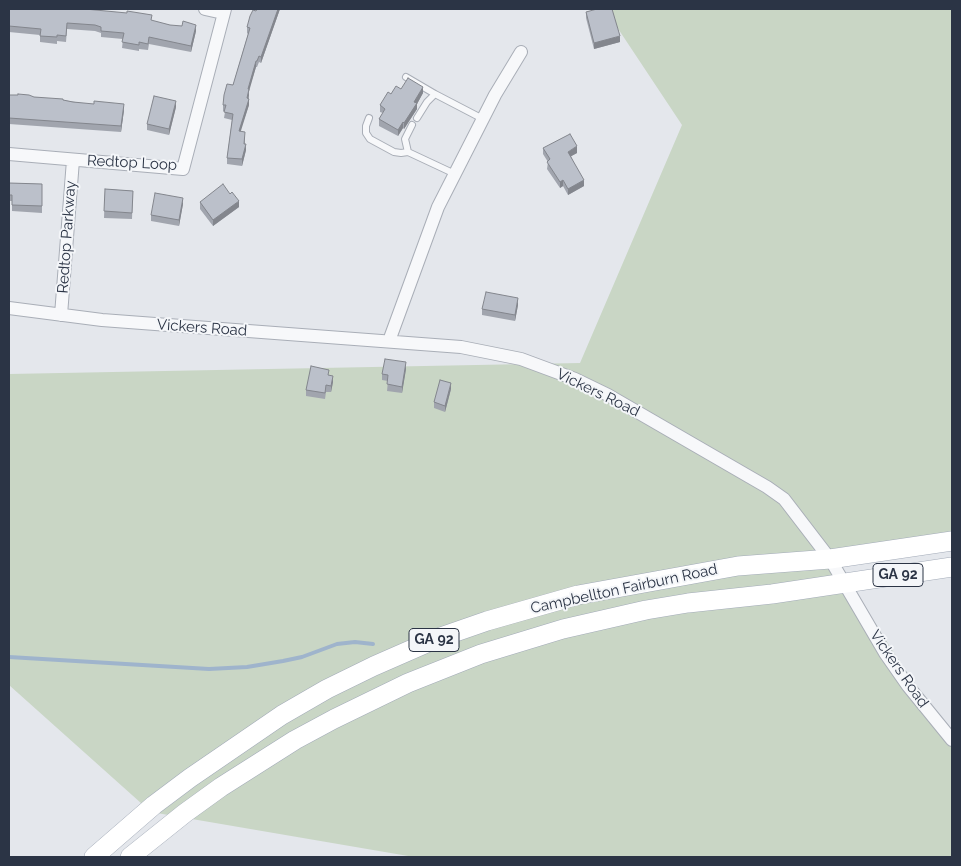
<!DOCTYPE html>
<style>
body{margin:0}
#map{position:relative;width:961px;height:866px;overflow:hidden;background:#e4e7ec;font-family:Raleway,sans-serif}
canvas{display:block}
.frame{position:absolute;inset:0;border:10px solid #2b3445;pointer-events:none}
</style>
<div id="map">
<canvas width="961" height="866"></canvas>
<div class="frame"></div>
</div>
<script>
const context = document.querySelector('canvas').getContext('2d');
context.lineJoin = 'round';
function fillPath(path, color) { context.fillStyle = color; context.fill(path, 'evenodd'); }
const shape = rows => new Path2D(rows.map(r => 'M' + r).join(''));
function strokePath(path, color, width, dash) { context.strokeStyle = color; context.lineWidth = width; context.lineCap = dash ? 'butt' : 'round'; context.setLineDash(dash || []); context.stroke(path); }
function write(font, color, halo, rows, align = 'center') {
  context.font = font + ' Raleway,sans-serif'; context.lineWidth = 4; context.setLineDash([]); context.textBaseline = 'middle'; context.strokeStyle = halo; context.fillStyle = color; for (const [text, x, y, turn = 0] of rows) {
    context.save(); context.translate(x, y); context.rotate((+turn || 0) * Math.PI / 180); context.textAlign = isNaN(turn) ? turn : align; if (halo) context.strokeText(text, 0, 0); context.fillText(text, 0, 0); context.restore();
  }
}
fillPath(shape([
 [605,9,952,9,952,545,834,560,935,716,952,737,952,857,414,857,151,812,9,685,9,374,580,363,682,125]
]), '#c9d6c5');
strokePath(shape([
 [9,657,209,669,247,667,283,661,302,657,337,644,355,642,373,644]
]), '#9fb4cc', 4);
const service = shape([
 [406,77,435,94],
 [369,118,366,126,366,133,370,139,394,152,401,153,408,152],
 [417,118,427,102,435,94,483,119],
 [412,125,405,139,408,152,455,174]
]);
const minor = shape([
 [205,9,223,13],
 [9,154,183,169,225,9],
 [9,308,102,320,461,347,521,359,575,379,608,395,767,487,784,499,830,559,885,653,908,686,952,740],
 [61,315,73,160],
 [389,341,438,207,495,95,521,52]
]);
const primary = shape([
 [94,857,154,805,190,778,282,715,327,689,374,666,438,638,487,621,578,595,738,566,830,559,952,541],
 [130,857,185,813,221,787,295,740,334,719,408,683,481,654,563,629,646,610,688,603,772,594,952,567]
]);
strokePath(service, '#a9aeb7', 8);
strokePath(minor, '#a9aeb7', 14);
strokePath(primary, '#a3abb8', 20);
strokePath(service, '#f7f8fa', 6);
strokePath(minor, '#f7f8fa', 12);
strokePath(primary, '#fff', 19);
fillPath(shape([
 [9,9,152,21,196,31,191,52,149,44,148,50,139,49,139,51,122,48,123,39,101,37,101,33,95,31,67,29,66,42,57,41,57,44,40,42,40,35,9,32],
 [257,9,280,9,261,63,259,62,257,67,256,67,249,89,249,105,240,131,245,138,245,144,246,150,242,166,227,164,227,158,232,120,224,118,225,112,223,111,223,105,233,85,248,34,247,33,247,27],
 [586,12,620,42,594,49,586,18],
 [401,89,423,93,417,104,417,109,404,129,403,128,398,136,379,126,379,119,383,113,380,112,380,105,391,94],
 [9,96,34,97,63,100,124,110,121,132,9,124],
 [176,107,169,135,147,130,147,124],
 [543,148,577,153,571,156,584,186,568,195,563,186,560,188,547,169,548,162,543,154],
 [9,183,42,184,42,213,12,211,12,201,9,201],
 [105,189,133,191,132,219,104,218],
 [230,194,239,207,213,226,200,209,200,202],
 [183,204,179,226,151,221,151,215],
 [518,305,515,321,482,315,482,309],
 [406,369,402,393,387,391,388,381,382,380,382,374],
 [329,375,333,382,331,392,326,392,325,399,306,396,306,390],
 [451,389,445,412,434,408,434,402]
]), '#a1a5ae');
fillPath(shape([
 [278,9,280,9,261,63,261,57],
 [196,25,196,31,191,52,191,46],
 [620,36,620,42,594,49,594,43],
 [256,61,256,67,248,95,248,89],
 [423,87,423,93,417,104,417,109,404,129,404,123,414,102],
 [249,89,249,95,247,102,249,99,249,105,239,137,239,131],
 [176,101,176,107,169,135,169,129],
 [124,104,124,110,121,132,121,126],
 [403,122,403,128,398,136,398,130],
 [246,144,246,150,242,166,242,159],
 [577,146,577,153,568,158,568,152],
 [563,180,563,186,560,188,560,182],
 [584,180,584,186,568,195,568,189],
 [183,198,183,204,179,226,179,220],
 [239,201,239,207,213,226,213,220],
 [518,298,518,305,515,321,515,315],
 [406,362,406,369,402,393,402,387],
 [333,376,333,382,331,392,331,386],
 [451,383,451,389,445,412,445,406]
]), '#83868d');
const building = shape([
 [9,9,85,9,127,13,127,11,152,15,151,20,170,25,182,26,183,21,196,25,191,46,149,37,148,44,139,42,139,45,122,42,124,33,101,31,101,27,95,25,67,23,66,36,57,35,57,37,40,36,41,29,9,26,9,9],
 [257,9,278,9,261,57,259,56,257,61,256,61,248,89,249,89,247,98,249,99,239,131,245,132,244,144,246,144,242,159,227,158,233,114,224,112,226,105,223,105,224,95,227,84,233,85,250,28,247,27,250,16,253,10,256,11,257,9],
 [597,9,612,9,620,36,594,43,586,12,597,9],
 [408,78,423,87,414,102,417,103,404,123,403,122,398,130,379,119,385,109,380,105,388,92,391,94,396,86,401,89,408,78],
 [18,94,29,95,34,97,63,99,63,100,73,102,94,104,94,101,124,104,121,126,9,118,9,95,18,95,18,94],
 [154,96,176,101,169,129,147,124,154,96],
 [570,134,577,146,568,152,584,180,568,189,563,180,560,182,547,162,550,159,543,148,570,134],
 [9,183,42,184,42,206,12,205,12,195,9,195,9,183],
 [223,184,230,194,232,192,239,201,213,220,200,202,223,184],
 [105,189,133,191,132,213,104,211,105,189],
 [155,193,183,198,179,220,151,215,155,193],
 [486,292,518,298,515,315,482,309,486,292],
 [385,359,406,362,402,387,387,384,388,375,382,374,385,359],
 [311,366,329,370,328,375,333,376,331,386,326,385,325,393,306,390,311,366],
 [440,380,451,383,445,406,434,402,440,380]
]);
fillPath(building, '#bbc0ca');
strokePath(building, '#83868d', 1);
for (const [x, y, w] of [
 [898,575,50],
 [434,640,50]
]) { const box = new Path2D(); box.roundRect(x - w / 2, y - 11.5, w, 23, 4); context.fillStyle = '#f4f6f9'; context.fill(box); strokePath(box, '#2b3445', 1); }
write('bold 14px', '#2b3445', null, [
 ["GA 92",898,575],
 ["GA 92",434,640]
]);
write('15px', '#2b3445', '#f4f6f9', [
 ["Redtop Loop",132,163,3],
 ["Redtop Parkway",67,237,-86],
 ["Vickers Road",202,328,4],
 ["Vickers Road",598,393,26],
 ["Campbellton Fairburn Road",624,589,-12],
 ["Vickers Road",899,669,55]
]);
</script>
